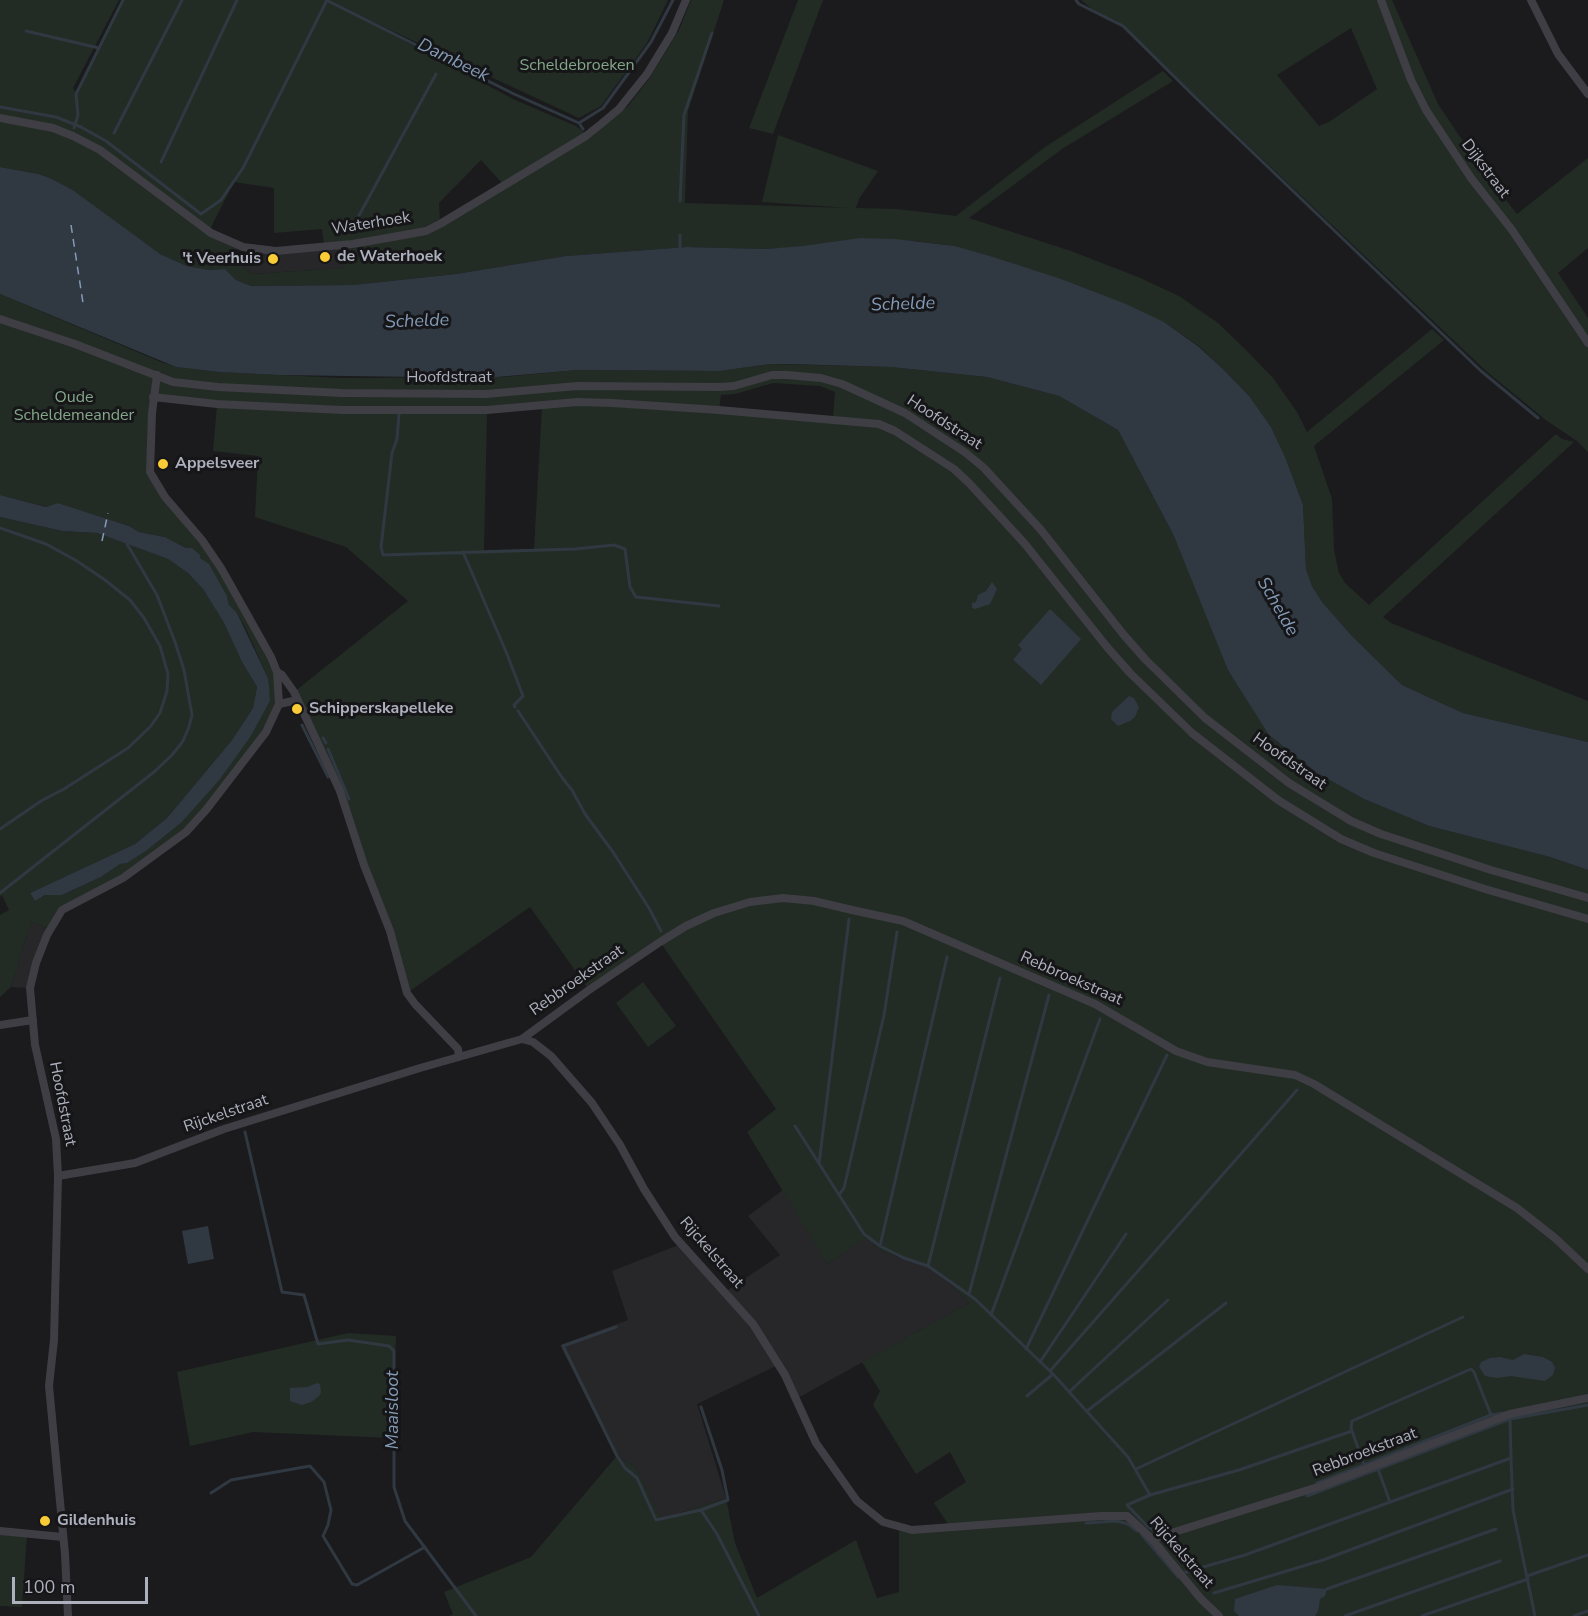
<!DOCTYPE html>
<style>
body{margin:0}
#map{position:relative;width:1588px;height:1616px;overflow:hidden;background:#1b1b1d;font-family:"Nunito Sans",sans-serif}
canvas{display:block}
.scale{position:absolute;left:12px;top:1577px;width:136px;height:27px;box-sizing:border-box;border:3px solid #adb0bd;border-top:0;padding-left:8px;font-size:18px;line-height:21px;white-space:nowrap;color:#adb0bd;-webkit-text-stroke:4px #161618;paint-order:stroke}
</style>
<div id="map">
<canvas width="1588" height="1616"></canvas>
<div class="scale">100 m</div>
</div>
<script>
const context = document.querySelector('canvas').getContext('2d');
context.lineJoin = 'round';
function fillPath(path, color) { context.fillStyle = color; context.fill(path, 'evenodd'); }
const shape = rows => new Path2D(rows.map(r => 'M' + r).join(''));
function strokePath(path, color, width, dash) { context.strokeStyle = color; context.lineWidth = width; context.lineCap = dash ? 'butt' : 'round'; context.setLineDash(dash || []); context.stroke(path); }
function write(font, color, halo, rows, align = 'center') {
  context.font = font + ' "Nunito Sans",sans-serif'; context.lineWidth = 6; context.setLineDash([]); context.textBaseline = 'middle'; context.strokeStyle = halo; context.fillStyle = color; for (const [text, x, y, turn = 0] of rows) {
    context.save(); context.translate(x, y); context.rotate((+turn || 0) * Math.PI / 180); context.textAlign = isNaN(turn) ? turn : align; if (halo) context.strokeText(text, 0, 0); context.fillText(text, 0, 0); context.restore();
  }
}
fillPath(shape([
 [352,244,353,254,344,268,252,274,243,268,245,251],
 [31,922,47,928,30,988,11,987],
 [783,1190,827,1264,868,1236,882,1251,904,1259,926,1264,942,1275,969,1303,796,1399,778,1365,697,1404,726,1498,662,1519,635,1466,616,1457,560,1345,628,1320,612,1271,681,1244,725,1292,780,1255,748,1216]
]), '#27272a');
fillPath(shape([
 [0,0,119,0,73,88,76,93,123,0,668,0,647,43,601,106,579,118,343,8,513,99,576,126,584,132,601,124,628,106,649,79,679,30,691,0,724,0,688,111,685,203,849,208,762,202,778,135,878,171,859,199,856,208,897,209,956,216,1045,147,1163,71,1173,81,1062,149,969,218,1071,251,1138,277,1179,296,1218,323,1245,349,1273,378,1297,412,1307,432,1432,329,1444,340,1314,446,1332,499,1334,550,1339,573,1345,583,1369,605,1556,434,1562,439,1574,442,1383,617,1391,623,1588,701,1588,742,1463,713,1402,685,1352,636,1322,602,1312,586,1306,569,1303,505,1286,459,1271,427,1250,397,1224,370,1200,347,1164,322,987,255,955,246,915,241,766,249,687,247,566,256,456,274,353,285,251,286,236,280,225,269,209,270,187,266,160,254,52,179,39,174,0,167],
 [481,160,503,184,440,223,439,203],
 [234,182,274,188,274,233,322,229,324,247,352,244,353,253,347,257,344,268,252,274,243,268,243,258,237,256,236,248,207,235],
 [798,0,823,0,773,134,749,128],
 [1081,0,1392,0,1438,104,1482,170,1517,214,1588,158,1588,248,1558,273,1588,318,1588,452,1577,441,1547,421,1486,371,1118,22,1097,13],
 [1351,28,1377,89,1329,122,1319,126,1277,75],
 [0,294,161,362,176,367,219,372,342,378,504,377,577,370,720,371,770,364,891,367,987,377,1059,396,1118,430,1174,536,1269,735,1317,773,1364,799,1429,826,1550,857,1588,870,1588,1616,449,1616,453,1614,444,1592,531,1557,616,1457,635,1466,662,1519,726,1498,735,1543,757,1598,856,1540,877,1598,899,1592,899,1526,950,1527,934,1503,966,1482,950,1452,916,1474,873,1405,880,1391,862,1362,969,1303,942,1275,926,1264,904,1259,882,1251,868,1237,827,1264,747,1132,776,1109,660,942,589,990,530,907,407,993,355,835,294,692,408,601,346,547,255,517,258,456,213,451,217,405,153,398,150,472,202,540,271,657,277,689,273,719,206,810,146,863,76,899,47,928,31,922,11,987,0,997,0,915,9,910,2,895,0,897,0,517,62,531,97,533,168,559,188,573,203,589,224,623,242,662,257,687,253,708,232,740,167,818,135,844,30,893,35,901,45,895,62,895,101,877,120,864,127,863,146,851,182,822,219,779,251,736,270,701,268,678,247,631,237,613,229,605,227,596,213,572,205,562,186,548,165,537,139,532,129,526,58,503,47,507,0,495],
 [773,383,820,386,835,392,833,419,719,410,721,395,735,394],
 [542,406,534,549,484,550,487,413],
 [1023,649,1041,685,1013,660],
 [643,982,676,1026,648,1047,616,1003],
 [348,1333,396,1336,392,1438,253,1432,190,1446,177,1372],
 [0,1531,27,1534,22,1607,0,1606]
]), '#222c24');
fillPath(shape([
 [0,167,39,174,52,179,74,191,160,254,187,266,209,270,225,269,236,280,251,286,353,285,456,274,566,256,633,251,687,247,766,249,803,246,860,238,895,239,955,246,987,255,1061,279,1126,304,1164,322,1199,347,1224,370,1250,397,1271,427,1286,459,1303,505,1306,569,1312,586,1322,602,1352,636,1402,685,1463,713,1588,742,1588,870,1550,857,1429,826,1364,799,1317,773,1269,735,1228,670,1174,536,1118,430,1059,396,987,377,891,367,788,364,770,364,720,371,577,370,486,378,279,375,219,372,176,367,0,294],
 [0,495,46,507,58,503,129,526,139,532,165,537,186,548,192,548,200,555,200,558,209,564,227,596,229,605,237,613,268,678,269,686,270,701,251,736,220,779,182,822,146,851,127,863,120,864,101,877,62,895,45,895,35,901,30,893,135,844,167,818,232,740,253,708,257,687,242,662,224,623,203,589,188,573,168,559,97,533,62,531,0,517],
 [992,582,997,589,990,604,975,609,972,608,972,603,976,602,978,595,986,591],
 [1050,609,1081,639,1041,685,1013,660,1022,649,1018,645],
 [1129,696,1134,698,1139,707,1135,717,1130,721,1118,726,1111,719,1112,712],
 [208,1226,214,1259,188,1264,182,1231],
 [1524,1354,1543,1357,1552,1362,1555,1368,1553,1375,1545,1381,1511,1376,1497,1378,1485,1376,1479,1367,1481,1362,1490,1358,1500,1357,1513,1360],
 [317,1383,320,1384,321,1392,319,1396,311,1402,302,1405,290,1401,290,1388,307,1387],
 [1277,1585,1327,1589,1325,1596,1320,1599,1318,1611,1315,1616,1239,1616,1234,1611,1235,1599]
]), '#303842');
strokePath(shape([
 [326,0,514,94,579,123,583,129],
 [1076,0,1079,4,1123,26,1197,99,1481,371,1538,418],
 [26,31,99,48],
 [0,107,56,117,81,127,106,141,201,214,221,200,243,168,327,0],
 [579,123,603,108,651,42,673,0],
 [74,128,78,115,76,94,123,0],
 [114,133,182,0],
 [161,162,237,0],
 [680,201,684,115,712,33],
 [356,221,436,74],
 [680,235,680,251],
 [399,414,397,439,392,453,381,547,383,555,575,549,614,545,625,549,630,587,636,597,719,606],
 [0,528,46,544,77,561,105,580,130,600,144,618,160,646,168,674,167,691,160,713,150,727,128,748,64,789,41,801,0,829],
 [463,552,507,654,523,696,514,705,515,707],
 [518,711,563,779,572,790,585,814,613,852,649,908,661,931],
 [302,725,328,777],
 [323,738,326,743],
 [328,749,349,799],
 [0,893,154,772,172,755,183,741,189,727,192,715,184,670,175,642,157,595,127,544],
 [795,1126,864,1234,880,1246,904,1258,928,1266,975,1299,1053,1374,1128,1457,1150,1495],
 [245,1132,282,1292,304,1295,318,1344,348,1340,389,1346,394,1351,394,1487,405,1521,476,1616],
 [819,1164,849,919],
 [839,1195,844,1188,884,1015,897,932],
 [880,1246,947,957],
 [928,1266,1000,978],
 [969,1294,1049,995],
 [991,1315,1100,1019],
 [616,1327,563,1346,617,1456,625,1468,637,1478,656,1520,701,1510],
 [1026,1349,1167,1055],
 [1040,1362,1126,1234],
 [1050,1371,1297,1090],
 [1069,1392,1168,1300],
 [1027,1396,1053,1374],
 [701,1407,722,1470,728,1500,701,1510,717,1534,759,1616],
 [1087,1411,1226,1303],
 [1491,1415,1504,1413],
 [1511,1458,1513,1510,1535,1616],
 [1136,1469,1463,1317],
 [1378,1469,1390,1502],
 [1317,1483,1364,1465,1491,1415,1474,1372,1471,1369,1352,1421,1351,1428,1364,1465],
 [211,1493,231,1480,310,1466,324,1482,331,1510,328,1525,323,1536,352,1584,357,1585,425,1547],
 [1307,1496,1510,1419,1588,1405],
 [1086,1523,1117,1521,1128,1524,1137,1531],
 [1159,1533,1148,1527,1127,1505,1150,1495,1239,1470,1352,1431],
 [1142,1535,1178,1577],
 [1186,1572,1245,1555,1511,1458,1510,1419],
 [1527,1576,1588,1555],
 [1327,1589,1496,1529],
 [1214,1593,1323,1560,1513,1489],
 [1345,1616,1500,1561],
 [1422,1616,1528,1579],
 [1574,1616,1588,1611]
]), '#303842', 3);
strokePath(shape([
 [71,225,83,303],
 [102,541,108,513]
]), '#849bb8', 1.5, [8, 6]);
strokePath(shape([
 [1381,0,1411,80,1426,110,1471,178,1512,230,1588,343],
 [1531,0,1558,54,1588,94],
 [0,118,53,128,73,136,100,150,211,233,243,247,276,251,352,244,376,240,426,231,440,224,586,136,601,124,619,109,647,74,672,33,686,0],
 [0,319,75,344,173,382,218,387,342,393,486,394,577,386,720,387,734,386,772,375,787,375,821,378,842,384,905,413,966,453,984,468,1041,530,1123,634,1145,659,1205,718,1289,783,1351,821,1381,834,1491,870,1588,898],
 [153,397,217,404,342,410,487,410,577,402,612,403,719,410,879,424,895,431,954,469,969,483,1025,544,1107,647,1130,673,1192,733,1278,800,1341,839,1374,853,1485,889,1588,919],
 [277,672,282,675,294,692,340,791,364,865,390,931,407,993,415,1004,458,1049,459,1057],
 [279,704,298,700],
 [0,1025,33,1020],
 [522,1039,589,990,660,942,686,926,714,913,750,902,783,898,814,901,852,910,903,921,1095,1004,1176,1051,1207,1062,1295,1075,1314,1084,1517,1208,1555,1238,1588,1269],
 [58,1176,135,1163,224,1129,420,1068,522,1039,533,1042,551,1056,592,1103,620,1145,644,1189,675,1237,753,1324,785,1375,816,1443,857,1501,883,1522,912,1530,1101,1516,1127,1516,1152,1539,1201,1599,1219,1616],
 [0,1531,63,1537],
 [1152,1539,1324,1485,1510,1414,1588,1398],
 [68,1616,65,1554,49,1386,54,1340,58,1176,56,1139,35,1045,30,988,36,963,47,935,62,910,123,878,186,832,206,810,266,732,279,704,277,672,271,657,221,568,202,540,165,497,150,472,152,413,157,375]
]), '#3e3e44', 8);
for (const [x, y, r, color] of [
 [325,257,6,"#f9cb37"],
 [273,259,6,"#f9cb37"],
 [163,464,6,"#f9cb37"],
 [297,709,6,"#f9cb37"],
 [45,1521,6,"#f9cb37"]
]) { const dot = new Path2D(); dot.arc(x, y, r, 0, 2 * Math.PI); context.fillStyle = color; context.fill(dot); strokePath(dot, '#161618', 2); }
write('16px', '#84a88a', '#161618', [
 ["Scheldebroeken",577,66],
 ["Oude",74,398],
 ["Scheldemeander",74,416]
]);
write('16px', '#adb0bd', '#161618', [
 ["Dijkstraat",1485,169,53],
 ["Waterhoek",371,224,-9],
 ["Hoofdstraat",449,378],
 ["Hoofdstraat",944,423,33],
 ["Hoofdstraat",1289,762,35],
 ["Rebbroekstraat",1071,979,24],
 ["Rebbroekstraat",577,981,-35],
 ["Hoofdstraat",62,1104,79],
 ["Rijckelstraat",226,1114,-19],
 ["Rijckelstraat",711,1253,49],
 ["Rebbroekstraat",1365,1453,-21],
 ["Rijckelstraat",1181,1553,49]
]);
write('bold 16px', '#adb0bd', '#161618', [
 ["de Waterhoek",337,257],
 ["'t Veerhuis",261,259,"right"],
 ["Appelsveer",175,464],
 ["Schipperskapelleke",309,709],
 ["Gildenhuis",57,1521]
], 'left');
write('italic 18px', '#849bb8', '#161618', [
 ["Dambeek",453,61,26],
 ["Schelde",903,305,-2],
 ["Schelde",417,322,-2],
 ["Schelde",1277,607,60],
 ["Maaisloot",394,1410,-90]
]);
</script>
